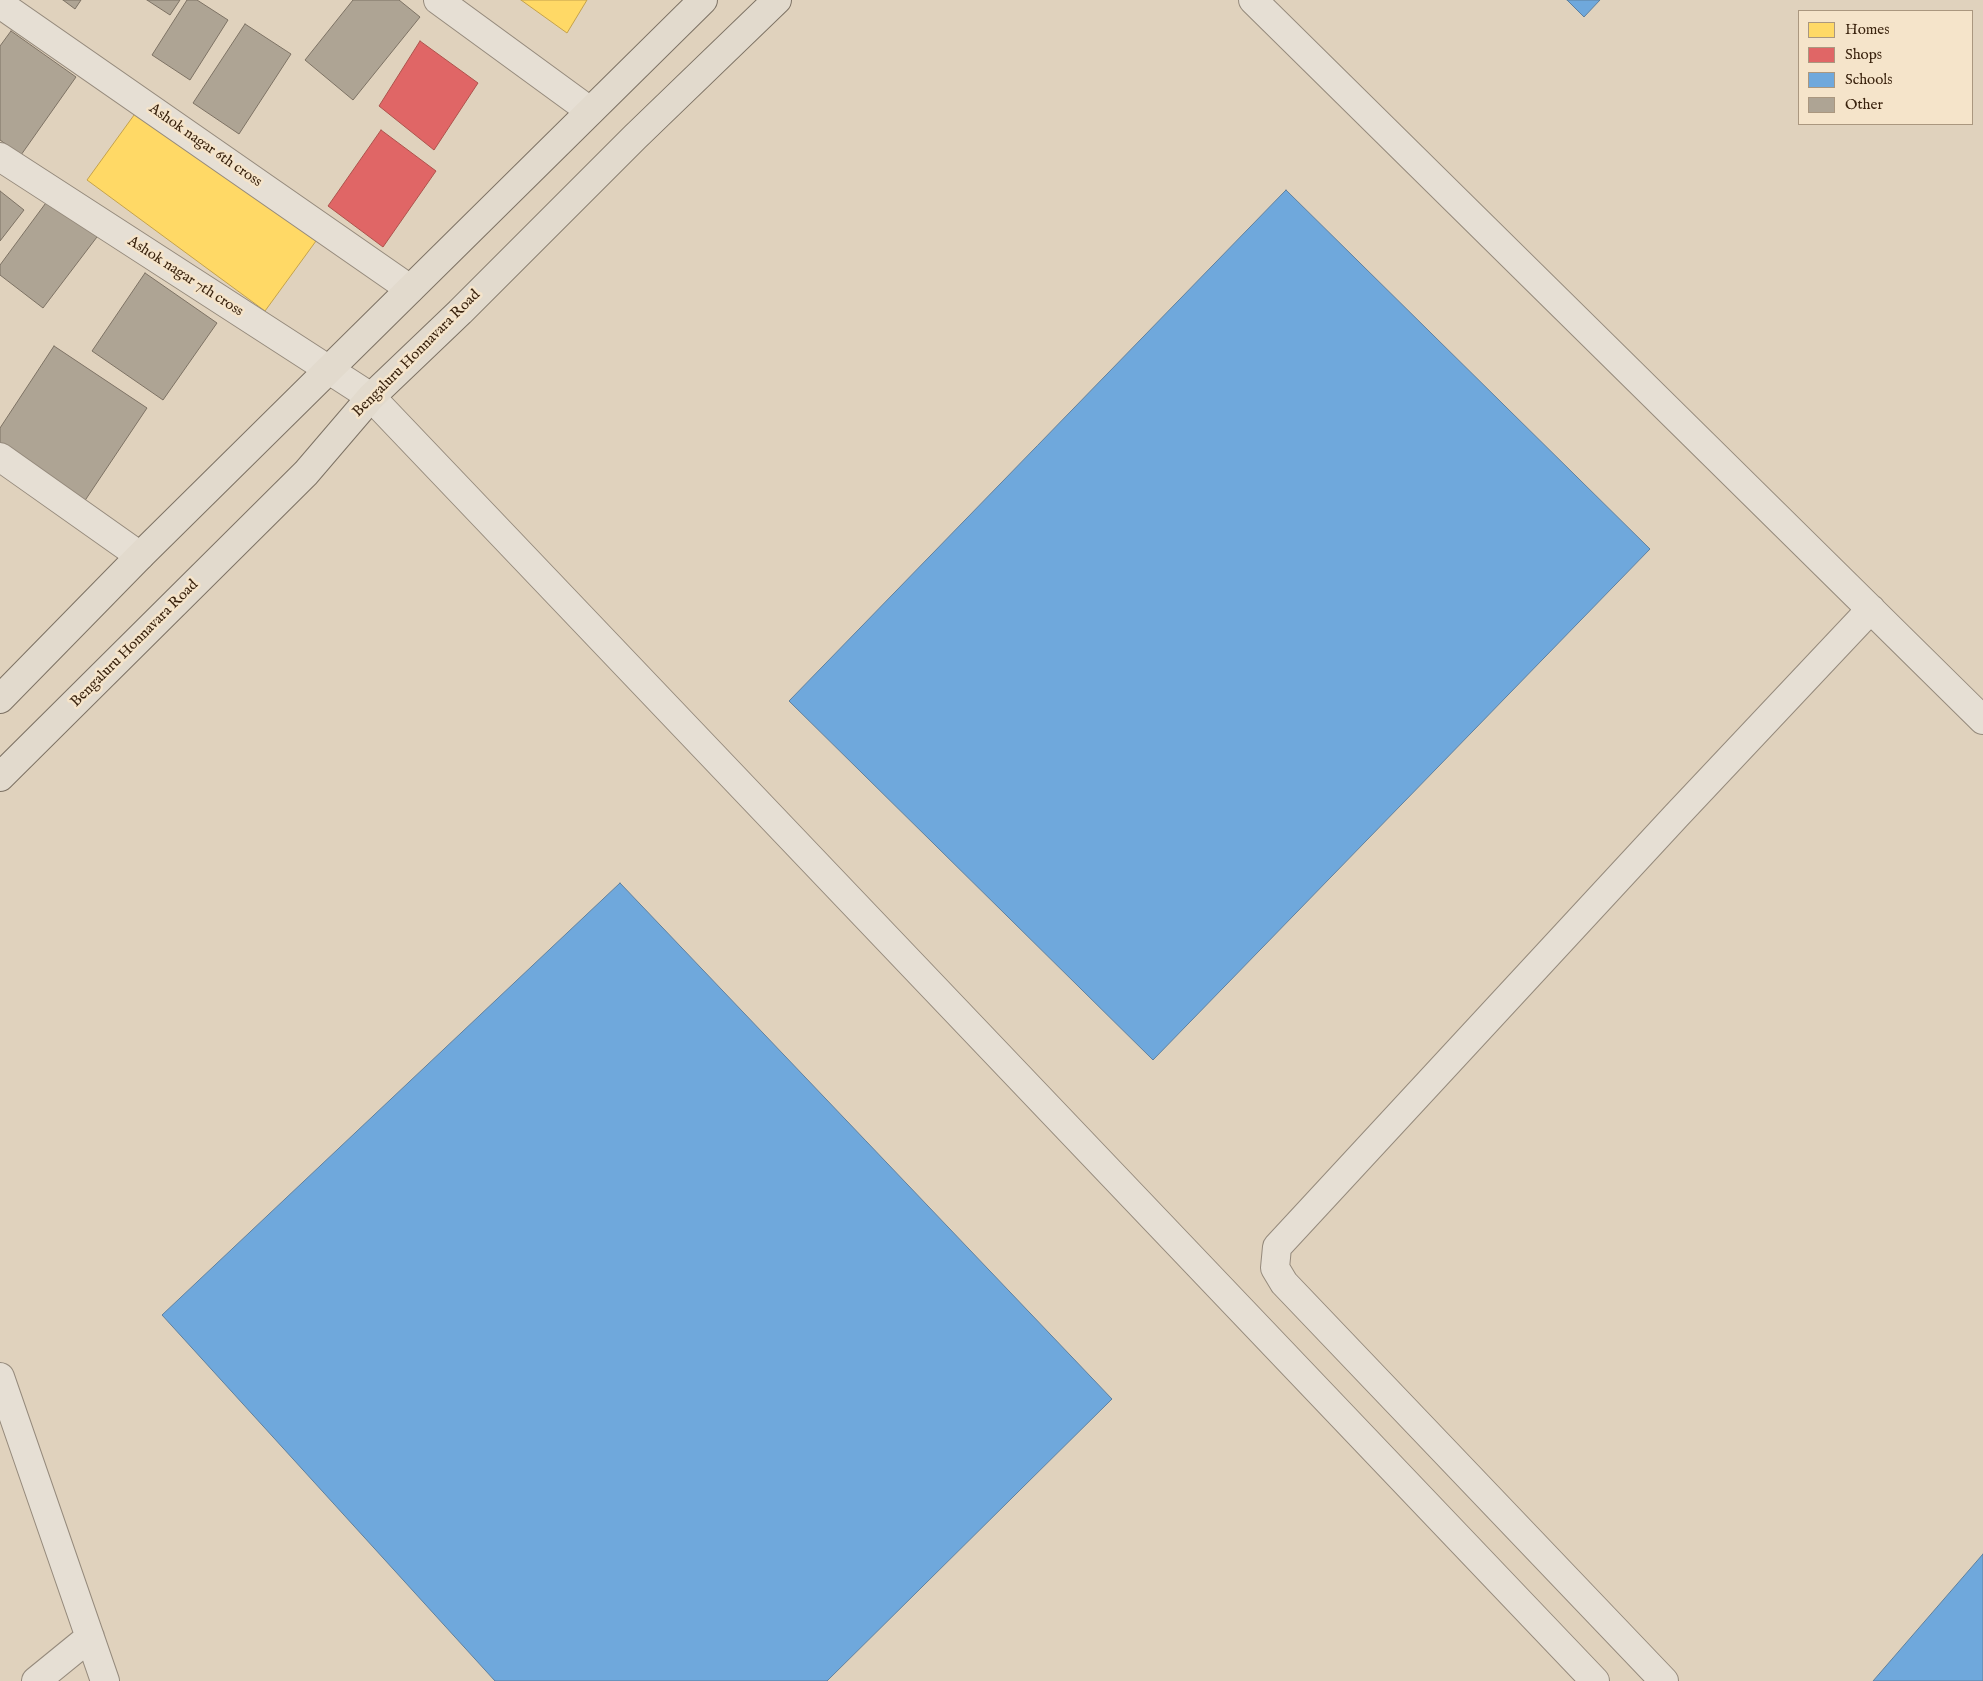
<!DOCTYPE html>
<style>
body{margin:0}
#map{position:relative;width:1983px;height:1681px;overflow:hidden;background:#e0d2bd;font-family:"IM FELL English",serif}
canvas{display:block}
.legend{position:absolute;left:1798px;top:10px;width:175px;height:115px;box-sizing:border-box;background:#f5e4ca;border:1px solid #aa977f;margin:0;padding:6px 9px;list-style:none;font-size:15px;color:#3a230e}
.legend li{display:flex;align-items:center;gap:10px;height:25px}
.legend b{width:25px;border:1px solid #aa977f}
</style>
<div id="map">
<canvas width="1983" height="1681"></canvas>
<ul class="legend">
<li><b style="height:14px;background:#ffd966"></b>Homes</li>
<li><b style="height:14px;background:#e06666"></b>Shops</li>
<li><b style="height:14px;background:#6fa8dc"></b>Schools</li>
<li><b style="height:14px;background:#aea494"></b>Other</li>
</ul>
</div>
<script>
const context = document.querySelector('canvas').getContext('2d');
context.lineJoin = 'round';
function fillPath(path, color) { context.fillStyle = color; context.fill(path, 'evenodd'); }
const shape = rows => new Path2D(rows.map(r => 'M' + r).join(''));
function strokePath(path, color, width, dash) { context.strokeStyle = color; context.lineWidth = width; context.lineCap = dash ? 'butt' : 'round'; context.setLineDash(dash || []); context.stroke(path); }
function write(font, color, halo, rows, align = 'center') {
  context.font = font + ' "IM FELL English",serif'; context.lineWidth = 5; context.setLineDash([]); context.textBaseline = 'middle'; context.strokeStyle = halo; context.fillStyle = color; for (const [text, x, y, turn = 0] of rows) {
    context.save(); context.translate(x, y); context.rotate((+turn || 0) * Math.PI / 180); context.textAlign = isNaN(turn) ? turn : align; if (halo) context.strokeText(text, 0, 0); context.fillText(text, 0, 0); context.restore();
  }
}
const homes = shape([
 [521,0,587,0,567,33,521,0],
 [137,111,316,241,265,311,87,180,137,111]
]);
fillPath(homes, '#ffd966');
strokePath(homes, '#c4a24c', 1);
const shops = shape([
 [420,41,478,83,434,150,379,106,420,41],
 [381,130,436,171,383,247,328,206,381,130]
]);
fillPath(shops, '#e06666');
strokePath(shops, '#ae524c', 1);
const schools = shape([
 [1567,0,1600,0,1584,17,1567,0],
 [1286,190,1650,549,1153,1060,789,701,1286,190],
 [620,883,1112,1399,827,1681,495,1681,162,1315,620,883],
 [1983,1554,1983,1681,1873,1681,1983,1554]
]);
fillPath(schools, '#6fa8dc');
strokePath(schools, '#5f809e', 1);
const building = shape([
 [63,0,81,0,75,9,63,0],
 [147,0,180,0,170,15,147,0],
 [187,0,197,0,228,20,190,80,152,55,187,0],
 [353,0,399,0,420,17,353,100,305,60,353,0],
 [245,24,291,54,239,134,193,103,245,24],
 [11,31,76,77,21,155,0,140,0,46,11,31],
 [0,191,24,210,0,241,0,191],
 [51,196,100,233,43,308,0,275,0,265,51,196],
 [145,273,217,323,163,400,92,351,145,273],
 [54,346,147,408,84,502,0,446,0,428,54,346]
]);
fillPath(building, '#aea494');
strokePath(building, '#7d7264', 1);
const minor = shape([
 [438,0,590,111],
 [1253,0,1983,720],
 [0,4,410,289],
 [0,157,371,397,1595,1681],
 [0,457,140,556],
 [0,1377,105,1681],
 [36,1681,90,1637],
 [1664,1681,1284,1283,1275,1268,1277,1247,1676,816,1871,609]
]);
const major = shape([
 [0,699,140,556,703,0],
 [0,777,306,473,371,397,460,312,635,137,777,0]
]);
strokePath(minor, '#958a7c', 30);
strokePath(major, '#7d7264', 30);
strokePath(minor, '#e6dfd4', 28);
strokePath(major, '#e2dacd', 28);
write('15px', '#3a230e', '#f5e4ca', [
 ["Ashok nagar 6th cross",205,146,35],
 ["Ashok nagar 7th cross",185,277,33],
 ["Bengaluru Honnavara Road",417,354,-45],
 ["Bengaluru Honnavara Road",135,644,-45]
]);
</script>
